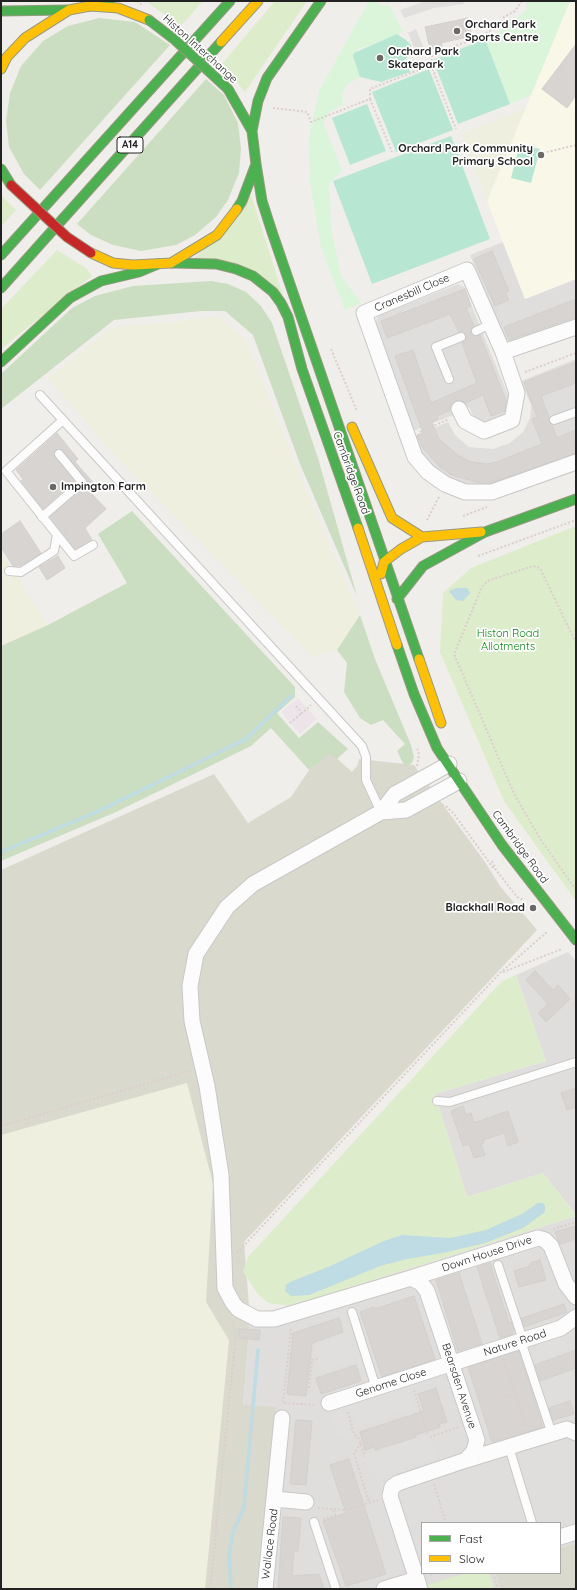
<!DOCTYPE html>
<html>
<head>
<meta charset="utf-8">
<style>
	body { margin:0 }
	#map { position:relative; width:577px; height:1590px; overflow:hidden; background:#f0eeeb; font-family:Quicksand,sans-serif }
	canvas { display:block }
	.frame { position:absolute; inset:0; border:2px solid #222; pointer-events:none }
	.legend { position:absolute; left:421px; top:1522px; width:140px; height:52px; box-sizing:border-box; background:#fff; border:1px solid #a7a7a7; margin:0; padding:5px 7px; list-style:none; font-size:12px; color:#222 }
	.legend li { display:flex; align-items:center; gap:8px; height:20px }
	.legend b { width:20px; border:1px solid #a7a7a7 }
</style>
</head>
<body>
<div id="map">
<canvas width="577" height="1590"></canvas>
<div class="frame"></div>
<ul class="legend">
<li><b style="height:5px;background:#4caf50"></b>Fast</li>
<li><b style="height:5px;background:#ffc107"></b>Slow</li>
</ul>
</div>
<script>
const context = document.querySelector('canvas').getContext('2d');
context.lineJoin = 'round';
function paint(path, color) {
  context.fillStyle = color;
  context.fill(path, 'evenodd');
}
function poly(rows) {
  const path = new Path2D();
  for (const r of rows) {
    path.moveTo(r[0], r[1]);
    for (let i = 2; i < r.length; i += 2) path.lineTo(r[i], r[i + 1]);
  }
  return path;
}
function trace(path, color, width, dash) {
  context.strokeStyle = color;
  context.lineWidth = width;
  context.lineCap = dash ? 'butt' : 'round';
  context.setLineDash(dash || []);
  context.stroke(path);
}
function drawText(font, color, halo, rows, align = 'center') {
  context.font = font + ' Quicksand,sans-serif';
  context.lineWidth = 3.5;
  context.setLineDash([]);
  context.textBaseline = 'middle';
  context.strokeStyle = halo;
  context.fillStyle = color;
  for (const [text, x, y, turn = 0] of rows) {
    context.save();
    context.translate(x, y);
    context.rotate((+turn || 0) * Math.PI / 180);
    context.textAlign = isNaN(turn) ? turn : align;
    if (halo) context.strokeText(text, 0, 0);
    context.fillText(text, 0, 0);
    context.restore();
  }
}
const residential = poly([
	[503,242,525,299,576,279,576,319,513,343,504,339,470,255],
	[458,284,464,287,512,405,503,421,477,423,469,407,455,412,456,414,413,431,375,324,378,316],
	[576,359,576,452,492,486,454,482,426,462,411,438,448,422,455,435,469,447,493,449,510,443,523,432,530,418,531,405,521,381],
	[568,952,576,961,576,1215,543,1173,467,1197,435,1094,546,1061,516,975],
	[576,1216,576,1544,560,1548,560,1523,422,1523,422,1573,495,1573,500,1589,259,1589,243,1406,250,1319]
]);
const industrial = poly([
	[298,698,317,719,300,734,281,712]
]);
const education = poly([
	[570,1,576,3,576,279,525,299,487,201]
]);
const construction = poly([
	[330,752,352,772,357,766,359,759,414,765,485,862,500,886,537,930,244,1242,250,1319,243,1405,276,1407,259,1589,136,1589,1,1251,1,870,214,774,248,823,291,797,309,770],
	[576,1544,576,1589,500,1589,495,1573,560,1573,560,1548]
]);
const farmland = poly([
	[525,109,487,201,461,134],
	[218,317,246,340,304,485,360,615,337,650,314,657,279,623,106,446,48,378,111,328],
	[1,551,48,625,1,646],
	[187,1083,213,1184,206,1302,229,1340,205,1589,1,1589,1,1135]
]);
const grass = poly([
	[145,1,203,1,181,26],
	[275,1,307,1,245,92,222,64],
	[1,195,16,210,1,227],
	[251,195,283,295,195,258],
	[57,250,86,268,92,276,1,349,1,309],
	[576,526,576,901,504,801,440,652,443,593,471,568],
	[516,975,546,1061,435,1094,467,1197,543,1173,576,1216,291,1306,268,1303,257,1293,243,1272,248,1257,502,981],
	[466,1573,489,1573,494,1589,428,1589,427,1585]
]);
const forest = poly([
	[99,18,135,22,170,45,40,190,24,174,9,147,6,121,10,93,21,66,43,41,68,26],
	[206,79,224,95,238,123,241,149,239,173,228,200,216,217,195,235,176,245,141,251,113,245,91,235,77,224],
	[211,281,228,284,246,292,261,306,272,323,318,458,357,596,300,464,253,335,225,311,201,311,114,320,1,409,1,374,72,308,95,296,133,286],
	[132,511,295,687,295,697,277,713,299,738,318,722,348,749,337,759,330,753,309,770,271,728,251,746,116,812,1,861,1,646,48,625,127,583,98,534],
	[360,615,375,659,411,745,414,757,412,763,405,767,397,751,405,744,383,720,371,725,360,718,344,692,347,663,337,650]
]);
const park = poly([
	[369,1,375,1,381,5,390,6,403,32,357,50,353,57,360,77,347,85,342,93,343,105,330,111,323,123,342,170,329,184,331,226,341,276,361,303,345,310,321,248,310,182,309,138,319,91],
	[526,1,570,1,531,95,510,104,485,39,497,34,507,20,515,20,527,8]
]);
const pitch = poly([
	[397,34,406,40,411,45,411,51,405,60,410,72,381,82,360,77,353,56,354,53],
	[485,39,510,104,458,124,433,60],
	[429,69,453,130,396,152,372,92],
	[367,104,386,151,350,165,332,118],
	[451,136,490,239,372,284,333,181],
	[520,144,540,149,531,183,511,178]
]);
const parking = poly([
	[426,1,463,1,464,4,434,8,404,18,400,10],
	[416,29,425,51,417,54,408,33],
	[529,1246,533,1257,511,1264,507,1253],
	[506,1263,527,1326,524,1327,503,1264],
	[358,1311,360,1318,350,1322,368,1376,362,1378,357,1361,321,1372,313,1345,346,1334,341,1317],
	[561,1334,566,1347,540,1356,536,1343],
	[533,1356,556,1423,552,1424,530,1357],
	[408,1385,415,1408,356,1427,349,1404],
	[343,1406,352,1436,339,1439,330,1409],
	[429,1435,437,1457,383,1476,366,1466,363,1457]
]);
const water = poly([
	[456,588,467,588,470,593,463,601,456,600,449,591],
	[538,1203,543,1203,545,1206,545,1212,523,1228,485,1243,443,1253,407,1259,380,1266,309,1295,291,1296,285,1291,286,1285,290,1282,328,1267,384,1241,402,1235,450,1238,486,1230,522,1214]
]);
const stream = poly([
	[1,852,101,810,246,739,291,696],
	[231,1589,229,1554,233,1532,244,1507,258,1350]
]);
const building = poly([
	[468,18,472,36,441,43,442,47,430,49,425,27,468,18],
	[576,44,576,95,567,108,542,89,576,44],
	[492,251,509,291,505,293,509,300,495,306,474,259,492,251],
	[465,289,471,306,466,308,474,326,471,333,475,336,480,335,506,401,505,411,491,416,483,395,466,403,460,400,455,401,451,404,450,410,437,416,438,419,432,422,439,439,458,455,471,462,487,464,497,462,542,444,532,419,537,417,524,382,576,362,576,383,541,396,549,417,549,422,552,425,557,438,576,430,576,453,490,483,480,483,452,475,440,467,422,447,417,435,423,433,395,356,413,350,431,403,477,383,462,343,466,340,466,335,464,332,459,332,450,314,387,338,381,321,465,289],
	[576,299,576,317,509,340,504,327,576,299],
	[57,433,78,459,75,462,98,488,92,494,106,509,85,528,92,540,75,549,50,517,86,486,87,483,86,479,63,451,56,450,54,452,55,457,74,481,43,509,21,481,23,479,16,470,57,433],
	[20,521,41,553,20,566,13,566,1,547,1,534,20,521],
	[58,556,65,568,47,580,39,567,58,556],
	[535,971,553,990,558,985,570,999,546,1022,538,1013,548,1004,526,980,535,971],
	[576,1088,576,1107,567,1110,561,1093,576,1088],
	[463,1106,466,1115,471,1113,474,1123,508,1111,518,1142,508,1146,504,1133,483,1140,484,1143,481,1144,485,1155,474,1158,469,1144,463,1146,451,1111,463,1106],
	[576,1226,576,1239,560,1244,555,1232,576,1226],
	[540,1260,546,1280,519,1287,514,1271,530,1266,530,1263,540,1260],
	[490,1263,509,1323,511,1322,514,1331,512,1332,513,1334,500,1338,477,1267,490,1263],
	[459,1273,482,1344,458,1351,436,1280,459,1273],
	[414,1296,435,1359,382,1377,360,1312,374,1307,375,1309,414,1296],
	[564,1304,567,1312,524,1327,522,1318,564,1304],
	[339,1318,343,1332,312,1343,306,1396,287,1394,293,1333,339,1318],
	[239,1329,260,1330,259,1340,239,1338,239,1329],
	[576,1350,576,1368,540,1381,535,1365,576,1350],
	[519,1351,543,1427,492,1442,468,1367,519,1351],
	[356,1365,361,1381,321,1394,316,1378,356,1365],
	[436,1388,447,1422,439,1424,440,1427,415,1435,416,1437,375,1450,374,1447,365,1450,360,1432,424,1411,418,1394,436,1388],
	[570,1401,574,1414,553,1420,549,1408,570,1401],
	[296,1420,312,1421,306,1485,290,1484,296,1420],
	[349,1459,386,1574,346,1586,323,1521,346,1513,330,1465,349,1459],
	[283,1517,301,1518,298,1551,294,1551,292,1576,319,1574,324,1589,278,1589,283,1517]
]);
const path = poly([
	[431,65,456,129],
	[370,99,392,152],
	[273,108,307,112,311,122,370,99,370,89,431,65,432,55,481,36,500,25,504,17,515,11,522,1],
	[539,154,576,145],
	[331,349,357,411],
	[525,372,576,353],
	[420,432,449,419],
	[463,516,487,507],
	[427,520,440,495],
	[478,556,576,520],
	[576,643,540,568,533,566,487,581,481,589,454,654,515,796,541,840,576,890],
	[296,706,302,713,311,705],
	[290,723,302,713],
	[417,766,419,755,417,747],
	[442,805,447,807,454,814,494,869],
	[492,861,496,870,517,897,524,900],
	[503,972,562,949],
	[1,1126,190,1071],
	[553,1229,576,1222],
	[237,1253,500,973,547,932],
	[291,1329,283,1403,316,1405],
	[503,1359,526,1427],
	[309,1388,312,1360,319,1358],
	[414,1390,428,1435],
	[501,1398,515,1394],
	[348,1412,354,1434,359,1439,365,1457],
	[430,1437,459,1427],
	[361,1443,354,1454,369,1502],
	[434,1484,446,1523],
	[318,1508,345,1510,378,1500],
	[323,1519,335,1515,333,1509],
	[493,1573,498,1589],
	[430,1575,436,1573],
	[210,1589,236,1333,232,1322]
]);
const lane = poly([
	[476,331,491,324],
	[449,379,436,347,461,337],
	[40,395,362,746,366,757,366,780,381,812],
	[63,420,6,471,74,556,93,545],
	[554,420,576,412],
	[42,517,82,482,59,454],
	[9,571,21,572,54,551,57,535],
	[437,1101,450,1102,576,1062],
	[498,1265,523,1340],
	[352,1312,376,1388],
	[521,1341,552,1434],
	[509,1447,532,1523],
	[314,1522,336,1589]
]);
const street = poly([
	[576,327,503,352,467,270,364,313,415,457,428,472,445,484,465,492,492,492,576,462],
	[459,409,465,421,484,431,512,420,517,393,503,352],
	[449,764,395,794,381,812,253,884,227,907,196,954,190,986,192,1021,207,1086,221,1175,225,1288,233,1303,238,1309,257,1319,274,1319,411,1278,421,1283,427,1291,477,1440,474,1451,466,1460],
	[381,812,406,810,459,781],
	[411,1278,538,1238,545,1240,551,1246,566,1284,576,1297],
	[329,1403,561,1328,576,1317],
	[275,1499,306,1502],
	[560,1537,576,1532],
	[265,1589,282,1418],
	[384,1589,417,1579],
	[420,1589,390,1496,392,1487,398,1483,466,1460,567,1429,576,1433]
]);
const fast = poly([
	[90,6,110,1],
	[1,11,67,10],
	[228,89,252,131,256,164,242,201,237,209],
	[252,131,258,101,267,78,321,1],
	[256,164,262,201,272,232,419,659],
	[1,169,11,185],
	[1,255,230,1],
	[171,263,216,264,236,269,253,276,273,292,281,303,288,317,302,369,358,528],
	[1,288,221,42],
	[1,362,70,298,101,281,139,272,158,264],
	[397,599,423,566,485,532,576,499],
	[397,645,414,694,437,748,502,845,576,940]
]);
const slow = poly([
	[221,42,258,1],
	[1,69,7,57,25,38,69,10,90,6,118,8,149,20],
	[91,253,113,263,133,265,171,263,217,235,237,209],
	[352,427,392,518,422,537],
	[358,528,397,645],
	[381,574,384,562,401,549,422,537,481,532],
	[419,659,441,723]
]);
const pathBridge = poly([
	[137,1,142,5]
]);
const fastBridge = poly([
	[149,20,175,40,228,89]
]);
const jamBridge = poly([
	[11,185,67,237,91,253]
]);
const markers = [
	[457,31,4,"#6a6968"],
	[380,58,4,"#6a6968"],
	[541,155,4,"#6a6968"],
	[53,487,4,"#6a6968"],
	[533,908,4,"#6a6968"]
];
const shields = [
	[130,145,26]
];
const shieldNames = [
	["A14",130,145]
];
const poiNames = [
	["Orchard Park",465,25],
	["Sports Centre",465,38],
	["Orchard Park",388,52],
	["Skatepark",388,65],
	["Orchard Park Community",533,149,"right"],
	["Primary School",533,162,"right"],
	["Impington Farm",61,487],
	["Blackhall Road",525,908,"right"]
];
const streetNames = [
	["Histon Interchange",200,49,42],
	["Cranesbill Close",412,293,-23],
	["Cambridge Road",351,473,70],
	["Cambridge Road",520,847,54],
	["Down House Drive",487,1254,-18],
	["Nature Road",515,1343,-18],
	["Genome Close",391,1383,-18],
	["Bearsden Avenue",459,1386,72],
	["Wallace Road",270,1544,-83]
];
const parkNames = [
	["Histon Road",508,634],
	["Allotments",508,647]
];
paint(residential, '#dfdedc');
paint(industrial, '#ede4e9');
paint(education, '#f8f7e8');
paint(construction, '#d9d9cd');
paint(farmland, '#efefdf');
paint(grass, '#ddeccb');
paint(forest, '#cbdec1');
paint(park, '#daf5da');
paint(pitch, '#b7e6d2');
paint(parking, '#e0dfde');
paint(water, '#bfdbe3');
trace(stream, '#bfdbe3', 3.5);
paint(building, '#d7d4d2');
trace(building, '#d3d0cc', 1);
trace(lane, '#c9c8c7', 10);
trace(street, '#c9c8c7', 17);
trace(fast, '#999a82', 11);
trace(slow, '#999a82', 11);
trace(path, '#dccecd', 2, [2, 2]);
trace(lane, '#fdfcfc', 8);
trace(street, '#fdfcfc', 15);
trace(fast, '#4caf50', 9);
trace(slow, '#ffc107', 9);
trace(fastBridge, '#999a82', 11, []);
trace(jamBridge, '#999a82', 11, []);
trace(pathBridge, '#dccecd', 2, [2, 2]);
trace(fastBridge, '#4caf50', 9);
trace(jamBridge, '#c62828', 9);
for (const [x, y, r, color] of markers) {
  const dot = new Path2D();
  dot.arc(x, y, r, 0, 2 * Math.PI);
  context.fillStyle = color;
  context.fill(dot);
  trace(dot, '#fff', 1.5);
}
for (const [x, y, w] of shields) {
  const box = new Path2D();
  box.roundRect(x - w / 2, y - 8, w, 16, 3);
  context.fillStyle = '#fff';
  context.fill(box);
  trace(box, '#222', 1);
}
drawText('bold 10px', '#222', null, shieldNames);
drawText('bold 11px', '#222', '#fff', poiNames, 'left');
drawText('11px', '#222', '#fff', streetNames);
drawText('11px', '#0c8416', '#fff', parkNames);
</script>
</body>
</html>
